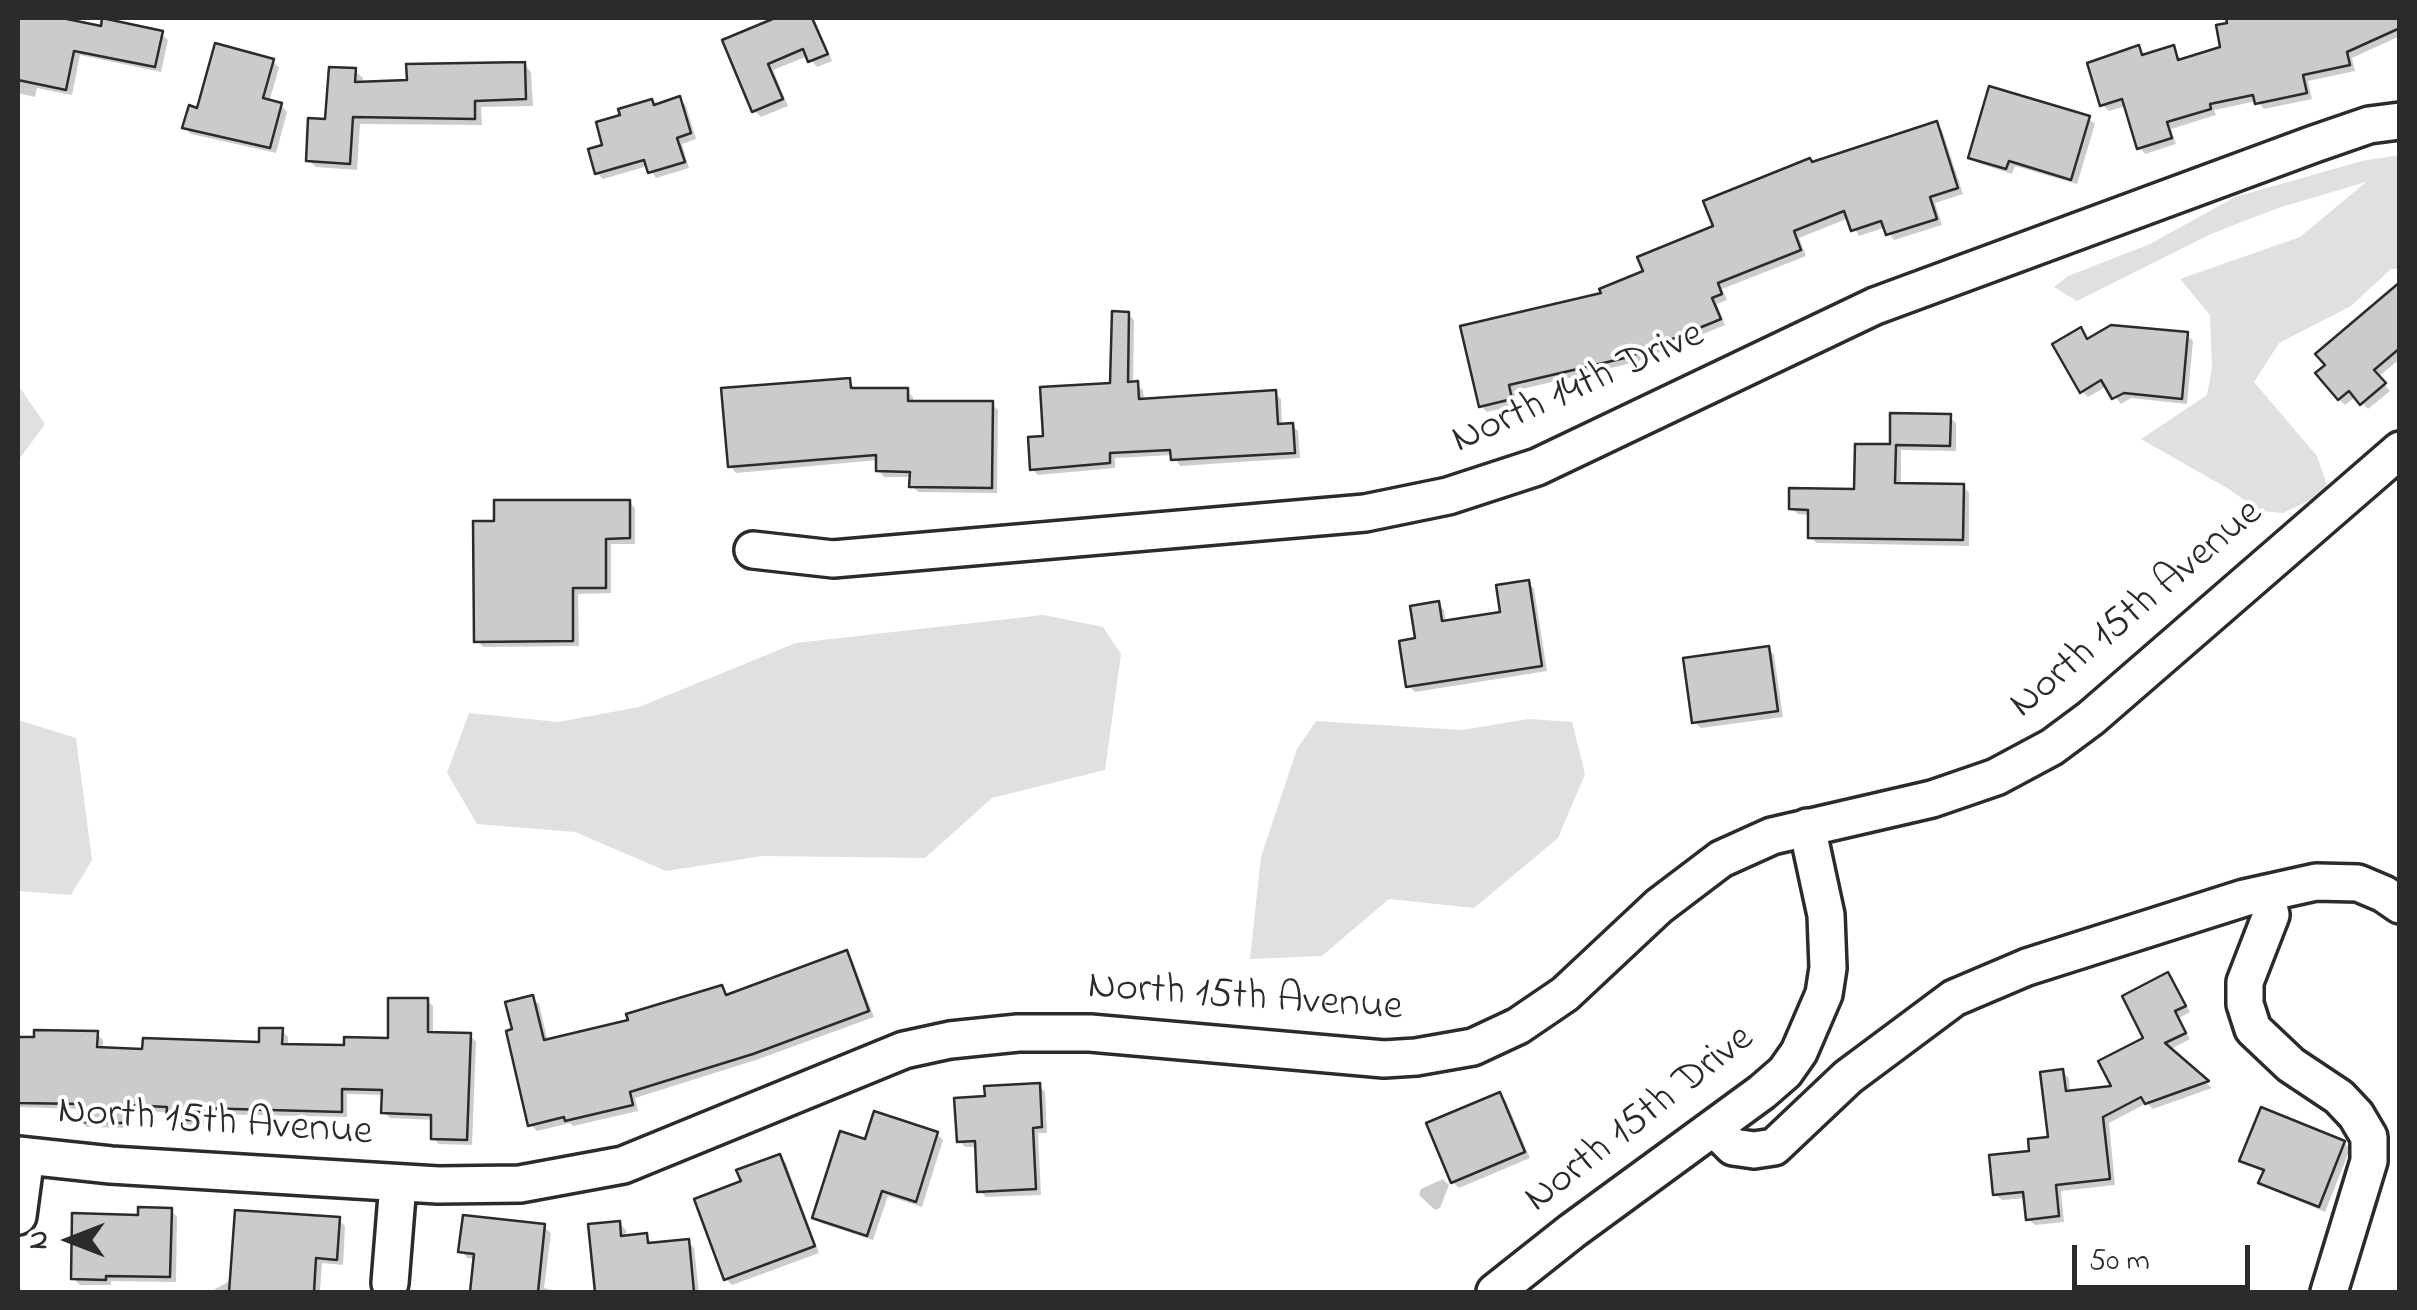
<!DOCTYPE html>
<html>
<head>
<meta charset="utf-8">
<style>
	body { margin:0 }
	#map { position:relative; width:2417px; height:1310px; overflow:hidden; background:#fff; font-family:"Indie Flower",sans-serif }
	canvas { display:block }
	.frame { position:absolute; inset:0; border:20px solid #2b2b2b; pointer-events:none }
	.north { position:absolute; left:20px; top:1190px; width:100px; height:100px; -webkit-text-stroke:8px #fff; paint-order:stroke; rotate:270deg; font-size:28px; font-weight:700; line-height:40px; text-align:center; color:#2b2b2b }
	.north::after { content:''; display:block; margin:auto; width:35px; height:45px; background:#2b2b2b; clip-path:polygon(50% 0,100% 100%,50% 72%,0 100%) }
	.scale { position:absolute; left:2072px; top:1245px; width:178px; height:45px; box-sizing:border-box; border:5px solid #2b2b2b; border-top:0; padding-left:12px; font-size:30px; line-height:35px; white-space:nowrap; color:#2b2b2b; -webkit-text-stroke:8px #fff; paint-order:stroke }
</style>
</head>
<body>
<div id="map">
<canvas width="2417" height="1310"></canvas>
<div class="frame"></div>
<div class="north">N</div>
<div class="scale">50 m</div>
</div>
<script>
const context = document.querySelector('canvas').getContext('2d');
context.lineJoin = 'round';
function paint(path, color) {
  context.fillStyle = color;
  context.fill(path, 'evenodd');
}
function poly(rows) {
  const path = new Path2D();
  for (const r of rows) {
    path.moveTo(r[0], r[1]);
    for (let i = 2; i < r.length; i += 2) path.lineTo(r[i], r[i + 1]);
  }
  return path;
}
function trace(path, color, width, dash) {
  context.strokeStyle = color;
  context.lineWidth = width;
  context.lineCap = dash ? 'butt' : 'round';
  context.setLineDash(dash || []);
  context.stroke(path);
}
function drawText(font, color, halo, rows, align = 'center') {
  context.font = font + ' "Indie Flower",sans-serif';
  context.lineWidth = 8;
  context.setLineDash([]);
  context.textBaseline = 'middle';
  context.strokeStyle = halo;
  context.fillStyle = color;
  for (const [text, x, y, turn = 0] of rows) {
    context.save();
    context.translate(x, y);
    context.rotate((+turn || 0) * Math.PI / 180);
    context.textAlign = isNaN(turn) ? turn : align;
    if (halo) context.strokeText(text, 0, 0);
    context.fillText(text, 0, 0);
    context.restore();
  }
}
const green = poly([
	[2399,155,2399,269,2391,269,2351,306,2279,343,2254,382,2317,456,2329,491,2283,513,2260,511,2227,488,2141,439,2207,395,2212,367,2210,315,2180,279,2300,237,2366,182,2278,208,2211,234,2077,301,2054,287,2068,276,2150,244,2235,197,2362,161],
	[18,385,45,424,18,461,18,384],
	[1043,615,1103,627,1121,654,1105,770,992,798,925,858,763,856,666,871,575,832,477,824,447,773,469,713,558,722,639,707,796,643],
	[1529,719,1572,722,1585,774,1558,838,1474,908,1389,899,1322,956,1250,959,1261,857,1297,749,1316,721,1462,730],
	[18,720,76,738,92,860,71,895,18,891]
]);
const shadow = poly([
	[18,18,49,18,103,29,161,34,168,40,161,72,80,55,72,95,37,88,35,97,18,93],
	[782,18,814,18,832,61,817,67,808,56,773,70,788,106,761,117,754,110,726,41],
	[2229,18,2400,18,2400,36,2352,58,2355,71,2308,81,2312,99,2264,109,2257,101,2214,110,2216,115,2171,129,2176,144,2145,154,2139,147,2126,106,2109,111,2103,105,2139,48,2146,56,2173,48,2182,61,2223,48,2230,25],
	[273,61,279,68,269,102,281,105,287,112,276,153,191,134,185,128,199,111],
	[524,64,531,72,533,106,481,107,482,125,360,124,357,170,316,167,308,160,355,71,363,78,362,84,409,83],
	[680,99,686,106,696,139,682,144,689,168,656,178,648,166,603,179,597,173,606,147,623,117,651,102,656,106],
	[2088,118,2095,124,2077,184,2015,166,2012,174,1978,163,1971,157],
	[1936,124,1942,130,1963,194,1935,203,1942,225,1894,240,1886,227,1859,236,1849,218,1799,238,1806,256,1722,289,1727,300,1717,304,1725,325,1636,362,1514,391,1517,405,1487,412,1481,406,1604,295,1646,273,1813,164],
	[2400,286,2400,359,2378,377,2390,391,2368,409,2356,396,2345,405,2339,399,2328,365],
	[1128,314,1134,320,1133,384,1143,390,1144,401,1275,393,1281,399,1282,426,1292,425,1298,431,1300,458,1180,466,1173,455,1115,458,1115,468,1038,475,1032,469,1045,439,1112,385],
	[2080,330,2089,341,2187,335,2193,341,2187,404,2131,398,2121,404,2107,386,2088,397,2082,391],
	[849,380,856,391,907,391,913,397,913,403,992,404,998,410,997,493,918,492,912,486,912,477,884,477,878,470,878,460,736,473,730,466],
	[1950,417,1956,423,1956,451,1901,450,1901,485,1963,486,1969,493,1969,546,1817,543,1810,537,1810,515,1798,514,1791,508,1857,491,1892,447],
	[629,502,635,508,635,544,611,544,611,593,578,594,579,646,483,647,477,640],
	[1528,582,1534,589,1547,671,1415,692,1409,686,1418,640,1438,604,1444,610,1446,623,1502,614],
	[1768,648,1774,655,1783,717,1701,728,1695,722],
	[846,953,852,959,874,1017,756,1060,635,1098,638,1111,573,1126,570,1123,537,1131,530,1124,515,1031,532,998,539,1004,548,1042,631,1022,722,987,729,997],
	[2168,975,2190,1012,2179,1018,2190,1039,2169,1050,2212,1088,2153,1109,2147,1103,2109,1123,2115,1185,2061,1191,2064,1222,2035,1225,2028,1219,2026,1198,2002,1200,1995,1194,2031,1153,2050,1140,2062,1072,2069,1078,2070,1093,2115,1088,2147,1039],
	[427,1000,433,1006,433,1034,470,1035,476,1042,472,1145,439,1144,433,1138,434,1120,390,1118,384,1112,384,1095,347,1094,347,1117,204,1114,204,1126,175,1125,168,1119,169,1112,130,1111,130,1128,87,1127,81,1121,81,1109,18,1107,18,1036,36,1040,97,1034,103,1040,103,1050,145,1052,262,1044,282,1031,288,1037,288,1046,346,1048,391,1041],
	[1039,1086,1045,1092,1047,1133,1038,1133,1041,1195,986,1197,980,1191,977,1147,965,1147,959,1141,988,1099],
	[1500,1095,1506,1101,1530,1158,1459,1188,1453,1182],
	[937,1134,943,1140,922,1207,888,1196,873,1240,821,1223,815,1217,867,1142],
	[2344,1143,2350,1149,2325,1212,2268,1188,2261,1182,2265,1173,2242,1160],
	[780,1157,786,1163,819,1253,732,1285,726,1279,744,1183],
	[1443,1179,1449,1185,1440,1208,1435,1210,1419,1195,1421,1189],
	[171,1210,177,1217,176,1282,111,1281,111,1285,80,1285,73,1278,141,1217],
	[339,1220,345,1226,343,1265,322,1263,320,1292,210,1292],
	[619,1223,626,1230,626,1238,646,1236,653,1245,688,1241,694,1248,699,1292,597,1292,591,1226],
	[544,1227,551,1233,544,1288,558,1292,472,1292,476,1259,467,1258,461,1251]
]);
const building = poly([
	[18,18,62,18,101,26,102,18,163,31,155,67,74,51,66,90,18,80,18,18],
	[775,18,812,18,828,54,808,62,803,49,768,64,783,99,752,112,722,40,775,18],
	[2226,18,2400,18,2400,28,2347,52,2350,65,2303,75,2307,93,2255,104,2253,95,2210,104,2211,109,2167,122,2172,138,2137,149,2122,99,2100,106,2087,63,2139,45,2142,55,2174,45,2178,60,2220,47,2216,25,2227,23,2226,18],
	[215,43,274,59,263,98,282,103,270,148,182,128,189,105,197,108,215,43],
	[525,62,526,99,475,101,475,119,353,117,350,164,306,161,308,118,325,119,329,67,356,68,355,82,407,80,406,64,525,62],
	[1989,86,2090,116,2071,180,2009,161,2006,169,1968,158,1989,86],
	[680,96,691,133,677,138,685,162,648,173,644,160,595,174,588,149,602,145,596,122,620,115,618,109,652,99,654,105,680,96],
	[1937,121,1958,188,1930,197,1937,219,1886,235,1881,221,1851,231,1844,211,1794,231,1801,250,1718,283,1722,294,1712,298,1721,319,1629,357,1509,385,1512,399,1479,407,1460,326,1601,293,1599,289,1643,271,1637,257,1713,226,1703,201,1810,158,1812,162,1937,121],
	[2400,282,2400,348,2374,370,2386,383,2360,405,2349,391,2338,400,2315,373,2325,365,2315,354,2400,282],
	[1112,311,1129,312,1128,382,1138,381,1139,399,1276,390,1278,424,1293,423,1295,453,1171,460,1170,450,1110,453,1110,463,1030,470,1028,437,1043,436,1040,387,1110,383,1112,311],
	[2111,325,2188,332,2182,399,2124,393,2112,399,2101,380,2080,393,2052,344,2081,327,2087,339,2111,325],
	[850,378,851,388,908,388,908,401,993,401,992,488,909,487,910,472,876,471,876,455,728,467,721,388,850,378],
	[1890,413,1951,414,1950,446,1896,445,1895,483,1964,484,1963,540,1808,538,1808,510,1789,509,1789,488,1854,489,1855,444,1890,444,1890,413],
	[494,500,630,500,630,538,606,539,606,588,573,588,573,641,474,642,473,521,494,521,494,500],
	[1529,580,1542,666,1406,687,1399,641,1415,638,1410,606,1439,601,1442,621,1500,612,1496,585,1529,580],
	[1769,646,1778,711,1692,723,1683,658,1769,646],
	[847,950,869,1011,753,1054,630,1092,633,1105,565,1121,564,1117,528,1126,506,1031,512,1029,505,1002,533,995,544,1040,628,1020,626,1014,722,985,726,995,847,950],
	[2168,972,2186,1006,2175,1011,2186,1033,2165,1043,2209,1081,2145,1104,2141,1097,2103,1117,2110,1179,2056,1185,2059,1216,2026,1220,2023,1192,1993,1195,1989,1155,2029,1151,2028,1139,2048,1137,2040,1072,2063,1069,2066,1091,2111,1086,2098,1061,2143,1038,2122,996,2168,972],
	[388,998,428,998,428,1032,471,1033,467,1140,431,1139,431,1115,381,1113,382,1090,342,1089,342,1112,199,1108,198,1120,166,1120,167,1107,125,1105,124,1123,78,1122,79,1104,18,1103,18,1037,34,1037,34,1030,98,1031,97,1047,142,1049,143,1038,259,1042,259,1028,283,1028,282,1044,344,1045,344,1037,388,1038,388,998],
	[1040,1083,1042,1127,1033,1128,1036,1189,977,1192,975,1141,957,1142,954,1098,985,1096,984,1086,1040,1083],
	[1500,1092,1525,1152,1451,1183,1426,1123,1500,1092],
	[2261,1107,2345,1141,2319,1207,2258,1183,2264,1170,2239,1161,2261,1107],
	[874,1111,938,1132,916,1202,882,1191,867,1236,812,1218,840,1131,865,1139,874,1111],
	[780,1154,815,1246,724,1280,694,1199,741,1181,736,1170,780,1154],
	[138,1207,172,1208,170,1277,106,1276,106,1280,71,1279,72,1213,138,1215,138,1207],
	[235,1210,340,1217,337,1260,316,1258,314,1292,229,1292,235,1210],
	[463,1215,545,1224,538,1292,470,1292,474,1254,458,1252,463,1215],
	[620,1221,621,1236,647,1233,648,1243,689,1239,694,1292,595,1292,588,1224,620,1221]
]);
const minor = poly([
	[753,550,833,559,1365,513,1448,496,1537,467,1875,306,2314,144,2369,125,2400,121],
	[2266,893,2271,915,2245,982,2245,1004,2253,1029,2291,1065,2339,1097,2356,1115,2369,1137,2369,1161,2329,1292],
	[1714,1128,1733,1147,1754,1150,1774,1147,1848,1077,1954,998,2027,967,2244,898,2316,882,2358,883,2384,894,2400,905],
	[18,1155,111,1165,438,1185,520,1184,623,1165,904,1050,950,1040,1018,1033,1090,1033,1384,1059,1416,1057,1473,1047,1518,1026,1565,994,1659,906,1721,859,1772,836,1932,799,1996,777,2052,747,2091,718,2400,450],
	[18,1216,26,1156],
	[390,1283,398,1183],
	[1495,1292,1572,1231,1762,1092,1785,1072,1799,1052,1824,994,1828,968,1826,915,1807,827]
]);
const streetNames = [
	["North 14th Drive",1579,390,-24],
	["North 15th Avenue",2138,611,-40],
	["North 15th Avenue",1245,1000,4],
	["North 15th Drive",1641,1121,-38],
	["North 15th Avenue",215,1125,4]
];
paint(green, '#e0e0e0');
paint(shadow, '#0003');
paint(building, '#cbcbcb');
trace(building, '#2b2b2b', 2.5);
trace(minor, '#2b2b2b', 42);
trace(minor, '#fff', 35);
drawText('42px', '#2b2b2b', '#fff', streetNames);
</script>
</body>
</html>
